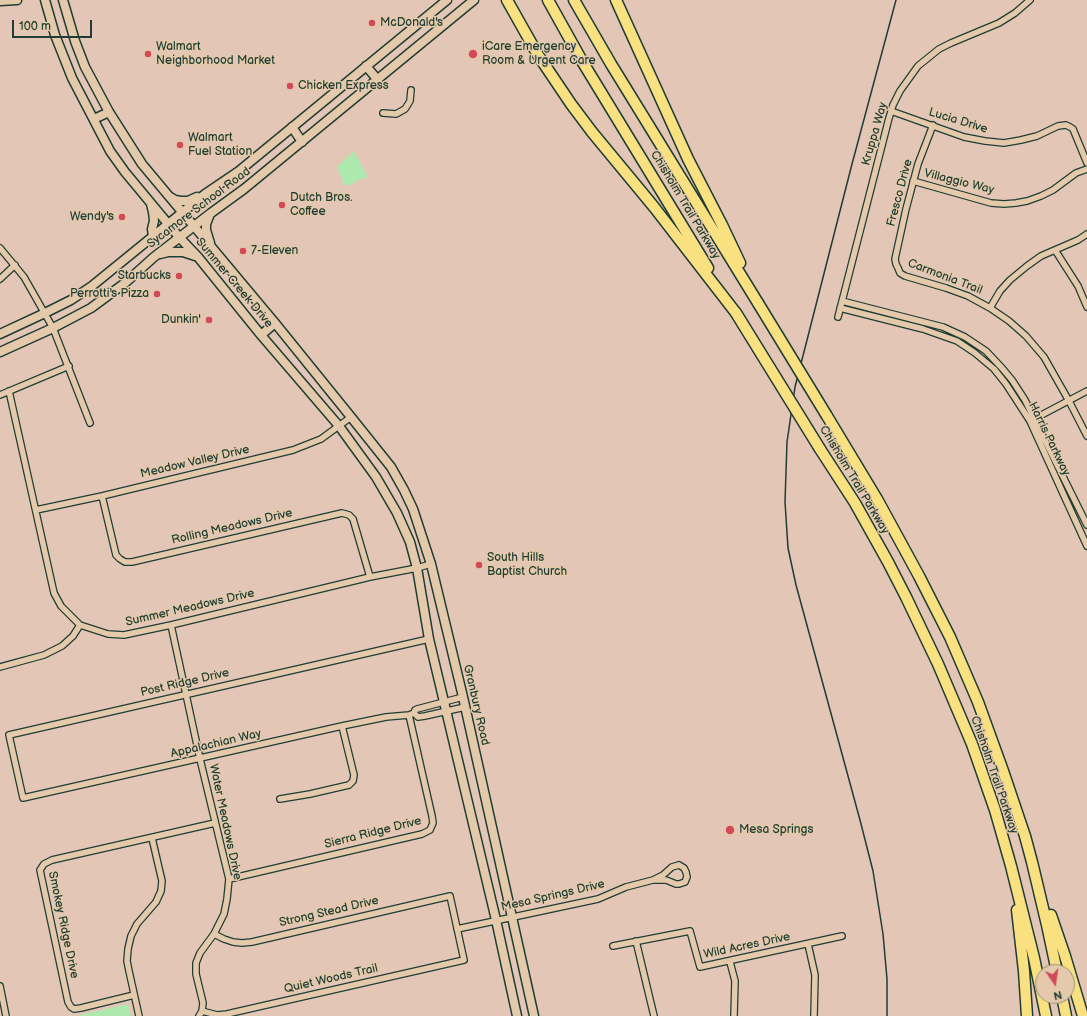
<!DOCTYPE html>
<html>
<head>
<meta charset="utf-8">
<style>
	body { margin:0 }
	#map { position:relative; width:1087px; height:1016px; overflow:hidden; background:#e4c6b6; font-family:"Balsamiq Sans",sans-serif }
	canvas { display:block }
	.north { position:absolute; left:1035px; top:964px; width:40px; height:40px; box-sizing:border-box; background:#e4c9ab; border:1px solid #95917b; border-radius:50%; rotate:167deg; font-size:11px; font-weight:700; line-height:16px; text-align:center; color:#1f3d34 }
	.north::after { content:''; display:block; margin:auto; width:14px; height:18px; background:#d1495b; clip-path:polygon(50% 0,100% 100%,50% 72%,0 100%) }
	.scale { position:absolute; left:12px; top:20px; width:80px; height:18px; box-sizing:border-box; border:2px solid #1f3d34; border-top:0; padding-left:5px; font-size:12px; line-height:14px; white-space:nowrap; color:#1f3d34; -webkit-text-stroke:3px #e4c9ab; paint-order:stroke }
</style>
</head>
<body>
<div id="map">
<canvas width="1087" height="1016"></canvas>
<div class="north">N</div>
<div class="scale">100 m</div>
</div>
<script>
const context = document.querySelector('canvas').getContext('2d');
context.lineJoin = 'round';
function paint(path, color) {
  context.fillStyle = color;
  context.fill(path, 'evenodd');
}
function poly(rows) {
  const path = new Path2D();
  for (const r of rows) {
    path.moveTo(r[0], r[1]);
    for (let i = 2; i < r.length; i += 2) path.lineTo(r[i], r[i + 1]);
  }
  return path;
}
function trace(path, color, width, dash) {
  context.strokeStyle = color;
  context.lineWidth = width;
  context.lineCap = dash ? 'butt' : 'round';
  context.setLineDash(dash || []);
  context.stroke(path);
}
function drawText(font, color, halo, rows, align = 'center') {
  context.font = font + ' "Balsamiq Sans",sans-serif';
  context.lineWidth = 3;
  context.setLineDash([]);
  context.textBaseline = 'middle';
  context.strokeStyle = halo;
  context.fillStyle = color;
  for (const [text, x, y, turn = 0] of rows) {
    context.save();
    context.translate(x, y);
    context.rotate((+turn || 0) * Math.PI / 180);
    context.textAlign = isNaN(turn) ? turn : align;
    if (halo) context.strokeText(text, 0, 0);
    context.fillText(text, 0, 0);
    context.restore();
  }
}
const green = poly([
	[354,151,368,177,355,181,355,183,346,186,346,184,344,185,337,167],
	[128,1004,131,1016,79,1016,80,1015]
]);
const street = poly([
	[891,111,964,137,985,141,1004,143,1021,140,1037,136,1058,126,1066,125,1070,127,1073,129,1087,163],
	[383,113,396,114,405,109,410,101,411,90],
	[933,125,918,164,906,209,895,259,896,264,898,268,900,273,905,276,946,288,968,296,990,308,1009,321,1026,336,1044,357,1069,401,1087,436],
	[913,181,991,203,1004,204,1016,203,1027,201,1041,196,1053,190,1076,173,1087,169],
	[0,248,24,277,53,328,90,423],
	[1055,250,1078,286,1087,307],
	[0,279,15,265],
	[842,301,943,327,965,337,986,351,1002,368,1012,380,1025,400,1087,525],
	[840,308,923,329,957,341,975,353,994,369,1006,384,1030,421,1087,546],
	[990,308,1000,291,1010,280,1027,266,1041,256,1078,240,1087,234],
	[838,317,889,118,893,105,900,91,918,66,939,49,951,43,999,23,1015,13,1030,0],
	[9,391,54,593,61,606,80,625,108,634,124,635,171,625,370,577,417,568,431,564],
	[0,395,69,366],
	[1032,420,1087,391],
	[102,496,116,555,120,559,125,562,132,562,342,513,349,515,353,519,370,577],
	[36,510,102,496,293,450,321,439,351,417],
	[171,625,200,759,229,879,227,899,224,914,214,934,200,953,196,963,196,974,203,1003,202,1011,199,1016],
	[429,639,9,735,23,798,342,726,386,717,409,715,414,713,415,710,417,709,463,697],
	[0,667,44,655,62,646,73,636,80,625],
	[414,713,418,717,425,716,465,707],
	[280,799,310,794,349,785,353,781,354,775,342,726],
	[679,865,684,868,686,872,687,877,685,882,679,884,676,884,666,880,653,880,663,875,672,867,679,865],
	[229,879,422,834,430,830,433,823,432,816,409,715],
	[457,929,598,899,626,887,653,880],
	[636,941,654,1016],
	[808,944,815,975,814,1016],
	[613,946,690,931,700,967,842,936],
	[730,962,735,981,734,1016],
	[0,986,6,1016],
	[134,995,81,1008,74,1009,71,1007,68,1002,40,870,44,864,52,860,215,823],
	[202,1011,217,1015,227,1014,464,960,450,896,252,942,242,943,233,942,224,939,214,934],
	[139,1016,129,971,127,961,128,949,131,936,137,924,156,902,161,891,162,881,152,838]
]);
const secondary = poly([
	[45,0,55,35,72,78,110,151,125,172,179,237,198,257,261,335,339,426,376,477,397,513,410,542,417,568,429,639,496,920,517,1016],
	[63,0,75,41,85,67,109,112,142,164,275,323,351,417,391,467,404,490,413,509,431,564,463,697,534,1016],
	[0,1,17,0],
	[366,66,377,79],
	[94,119,109,112],
	[292,127,302,142],
	[170,197,175,200,181,201,188,201,197,197],
	[151,204,153,212,154,221,152,229,153,237],
	[210,243,206,230,206,224,210,214],
	[160,254,168,252,183,252,195,256],
	[0,334,45,313,71,300,92,286,205,194,239,171,447,0],
	[261,335,275,323],
	[0,352,53,328,91,308,125,283,154,257,211,213,244,189,474,0]
]);
const highway = poly([
	[507,0,538,55,571,104,592,132,654,207,736,313],
	[548,0,582,61,708,268],
	[574,0,611,64,758,303],
	[616,0,688,159,722,225,740,263],
	[827,416,877,499,919,576,950,637,978,702,1003,771,1025,836,1032,862,1047,925,1057,972],
	[820,449,855,503,888,562,906,597,938,664,972,744,995,810,1011,866,1034,958,1046,1016],
	[1017,910,1024,971,1027,1016],
	[1051,915,1065,956,1083,1016],
	[1062,996,1066,1016]
]);
const rail = poly([
	[887,1016,887,979,883,934,873,871,860,820,796,585,788,548,785,502,787,442,795,387,852,164,896,0]
]);
const highwayBridge = poly([
	[758,303,827,416],
	[736,313,820,449]
]);
const markers = [
	[372,23,4,"#d1495b"],
	[148,54,4,"#d1495b"],
	[473,54,5,"#d1495b"],
	[290,86,4,"#d1495b"],
	[180,145,4,"#d1495b"],
	[282,205,4,"#d1495b"],
	[122,217,4,"#d1495b"],
	[243,251,4,"#d1495b"],
	[179,276,4,"#d1495b"],
	[157,294,4,"#d1495b"],
	[209,320,4,"#d1495b"],
	[479,565,4,"#d1495b"],
	[730,830,5,"#d1495b"]
];
const poiNames = [
	["McDonald's",380,23],
	["Walmart",156,47],
	["Neighborhood Market",156,61],
	["iCare Emergency",482,47],
	["Room & Urgent Care",482,61],
	["Chicken Express",298,86],
	["Walmart",188,138],
	["Fuel Station",188,152],
	["Dutch Bros.",290,198],
	["Coffee",290,212],
	["Wendy's",114,217,"right"],
	["7-Eleven",251,251],
	["Starbucks",171,276,"right"],
	["Perrotti's Pizza",149,294,"right"],
	["Dunkin'",201,320,"right"],
	["South Hills",487,558],
	["Baptist Church",487,572],
	["Mesa Springs",739,830]
];
const streetNames = [
	["Lucia Drive",958,121,17],
	["Kruppa Way",875,134,-74],
	["Villaggio Way",959,182,14],
	["Fresco Drive",900,193,-75],
	["Chisholm Trail Parkway",685,205,59],
	["Sycamore School Road",199,208,-37],
	["Carmonia Trail",945,277,21],
	["Summer Creek Drive",234,283,50],
	["Harris Parkway",1049,439,64],
	["Meadow Valley Drive",195,462,-13],
	["Chisholm Trail Parkway",854,480,59],
	["Rolling Meadows Drive",232,527,-13],
	["Summer Meadows Drive",190,608,-13],
	["Post Ridge Drive",185,683,-13],
	["Granbury Road",476,705,77],
	["Appalachian Way",216,744,-13],
	["Chisholm Trail Parkway",994,775,71],
	["Water Meadows Drive",225,822,78],
	["Sierra Ridge Drive",373,833,-14],
	["Mesa Springs Drive",553,896,-13],
	["Strong Stead Drive",329,912,-13],
	["Smokey Ridge Drive",63,925,78],
	["Wild Acres Drive",747,946,-12],
	["Quiet Woods Trail",331,979,-13]
];
paint(green, '#ade9af');
trace(street, '#1f3d34', 8);
trace(secondary, '#1f3d34', 11);
trace(highway, '#1f3d34', 13);
trace(street, '#e4c9ab', 5.5);
trace(secondary, '#e4c9ab', 8);
trace(highway, '#f9e181', 10);
trace(rail, '#1f3d34', 1.5);
trace(highwayBridge, '#1f3d34', 13, []);
trace(highwayBridge, '#f9e181', 10);
for (const [x, y, r, color] of markers) {
  const dot = new Path2D();
  dot.arc(x, y, r, 0, 2 * Math.PI);
  context.fillStyle = color;
  context.fill(dot);
  trace(dot, '#e4c9ab', 1.5);
}
drawText('12px', '#1f3d34', '#e4c9ab', poiNames, 'left');
drawText('12px', '#1f3d34', '#e4c9ab', streetNames);
</script>
</body>
</html>
